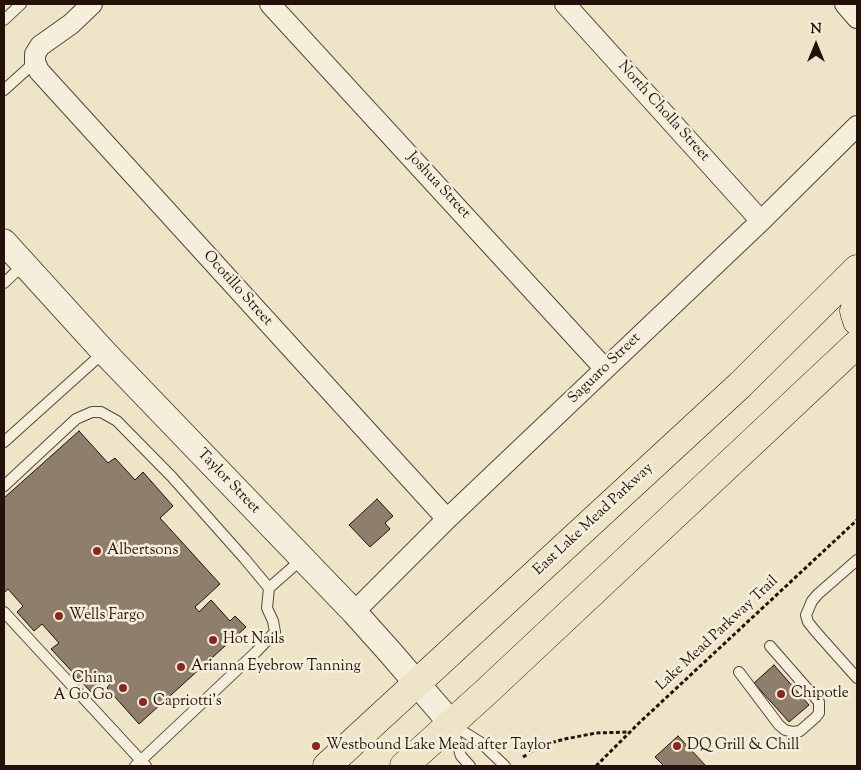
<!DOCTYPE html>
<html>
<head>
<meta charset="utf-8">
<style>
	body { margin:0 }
	#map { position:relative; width:861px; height:770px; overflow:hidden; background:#eee5c8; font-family:"Sorts Mill Goudy",serif }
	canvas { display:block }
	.frame { position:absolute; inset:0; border:5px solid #241109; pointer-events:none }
	.north { position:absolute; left:791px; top:20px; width:50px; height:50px; -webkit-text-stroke:4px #f4eedb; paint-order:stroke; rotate:0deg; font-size:14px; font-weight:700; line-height:20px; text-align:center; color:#241109 }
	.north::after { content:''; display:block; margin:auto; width:18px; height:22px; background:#241109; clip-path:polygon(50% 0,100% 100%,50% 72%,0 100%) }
</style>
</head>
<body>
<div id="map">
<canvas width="861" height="770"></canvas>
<div class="frame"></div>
<div class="north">N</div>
</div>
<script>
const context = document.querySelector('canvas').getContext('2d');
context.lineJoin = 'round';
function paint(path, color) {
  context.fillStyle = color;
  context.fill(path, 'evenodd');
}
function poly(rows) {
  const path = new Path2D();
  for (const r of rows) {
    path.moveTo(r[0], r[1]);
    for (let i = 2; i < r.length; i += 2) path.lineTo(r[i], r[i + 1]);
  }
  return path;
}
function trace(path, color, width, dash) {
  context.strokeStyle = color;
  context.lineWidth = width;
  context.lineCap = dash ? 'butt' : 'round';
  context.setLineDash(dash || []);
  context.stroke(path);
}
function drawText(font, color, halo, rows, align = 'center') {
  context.font = font + ' "Sorts Mill Goudy",serif';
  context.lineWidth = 5;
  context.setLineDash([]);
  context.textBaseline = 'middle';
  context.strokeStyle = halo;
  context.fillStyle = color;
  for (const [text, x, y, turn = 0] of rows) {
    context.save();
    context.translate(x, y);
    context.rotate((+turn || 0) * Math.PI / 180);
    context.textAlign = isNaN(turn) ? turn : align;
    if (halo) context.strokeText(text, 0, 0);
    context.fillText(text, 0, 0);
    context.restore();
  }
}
const building = poly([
	[79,431,108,463,115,458,135,480,143,472,173,506,160,518,220,584,195,607,199,612,211,600,230,621,235,616,246,627,139,724,107,688,110,684,106,679,91,692,51,649,59,643,42,624,34,631,17,612,23,606,8,589,4,593,4,498,79,431],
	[377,499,393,516,385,523,390,529,370,547,349,525,377,499],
	[774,665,809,705,789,722,754,683,774,665],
	[678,736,706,766,664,766,655,757,678,736]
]);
const path = poly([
	[523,757,536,749,550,743,565,739,596,733,629,732],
	[596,766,639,723,857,520]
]);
const service = poly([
	[4,20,21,4],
	[4,90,35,62],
	[4,283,24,264],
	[4,442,104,352],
	[4,486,76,419,92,412,101,412,117,421,172,477,244,558,269,588],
	[857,560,818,594,812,601,806,615,808,622,816,632,857,678],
	[4,612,146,766],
	[739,672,779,725,785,730,793,732,800,731,816,717,819,713,819,702,770,646],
	[451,724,480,742,505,766],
	[452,727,461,756,470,766],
	[135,766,256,652,275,632,273,621,267,608,269,588,302,559]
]);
const minor = poly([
	[92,4,71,24,40,46,35,54,35,62,39,71,447,519],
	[270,4,605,369],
	[565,4,761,221],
	[845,4,857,18],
	[354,612,447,519,761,221,857,126]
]);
const tertiary = poly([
	[4,242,104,352,354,612,389,651,451,723]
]);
const primary = poly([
	[857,302,854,311,857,321],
	[327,766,740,385,857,269],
	[404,766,486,692,857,344]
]);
const markers = [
	[97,551,5,"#8f2418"],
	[59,616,5,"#8f2418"],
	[213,640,5,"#8f2418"],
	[181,667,5,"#8f2418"],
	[123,688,5,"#8f2418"],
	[781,694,5,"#8f2418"],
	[143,702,5,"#8f2418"],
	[316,746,5,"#8f2418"],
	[677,746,5,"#8f2418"]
];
const streetNames = [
	["North Cholla Street",663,112,48],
	["Joshua Street",438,186,47],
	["Ocotillo Street",237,289,48],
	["Saguaro Street",605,369,-44],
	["Taylor Street",228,482,46],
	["East Lake Mead Parkway",594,520,-43],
	["Lake Mead Parkway Trail",718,634,-43]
];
const poiNames = [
	["Albertsons",107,551],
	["Wells Fargo",69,616],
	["Hot Nails",223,640],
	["Arianna Eyebrow Tanning",191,667],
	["China",113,679,"right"],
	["A Go Go",113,696,"right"],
	["Chipotle",791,694],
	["Capriotti's",153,702],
	["Westbound Lake Mead after Taylor",326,746],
	["DQ Grill & Chill",687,746]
];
paint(building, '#8d7f6c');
trace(building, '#241109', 1);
trace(service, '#564639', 12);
trace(minor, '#564639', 22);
trace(tertiary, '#564639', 27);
trace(primary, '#241109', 29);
trace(path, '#241109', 3, [4, 2.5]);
trace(service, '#f4eedb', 10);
trace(minor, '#f4eedb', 20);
trace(tertiary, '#f4eedb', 25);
trace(primary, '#eee5c8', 28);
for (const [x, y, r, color] of markers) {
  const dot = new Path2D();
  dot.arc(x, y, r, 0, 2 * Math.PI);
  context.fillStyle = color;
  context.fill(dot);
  trace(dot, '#f4eedb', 2);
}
drawText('15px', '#241109', '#f4eedb', streetNames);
drawText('15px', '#241109', '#f4eedb', poiNames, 'left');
</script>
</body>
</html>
